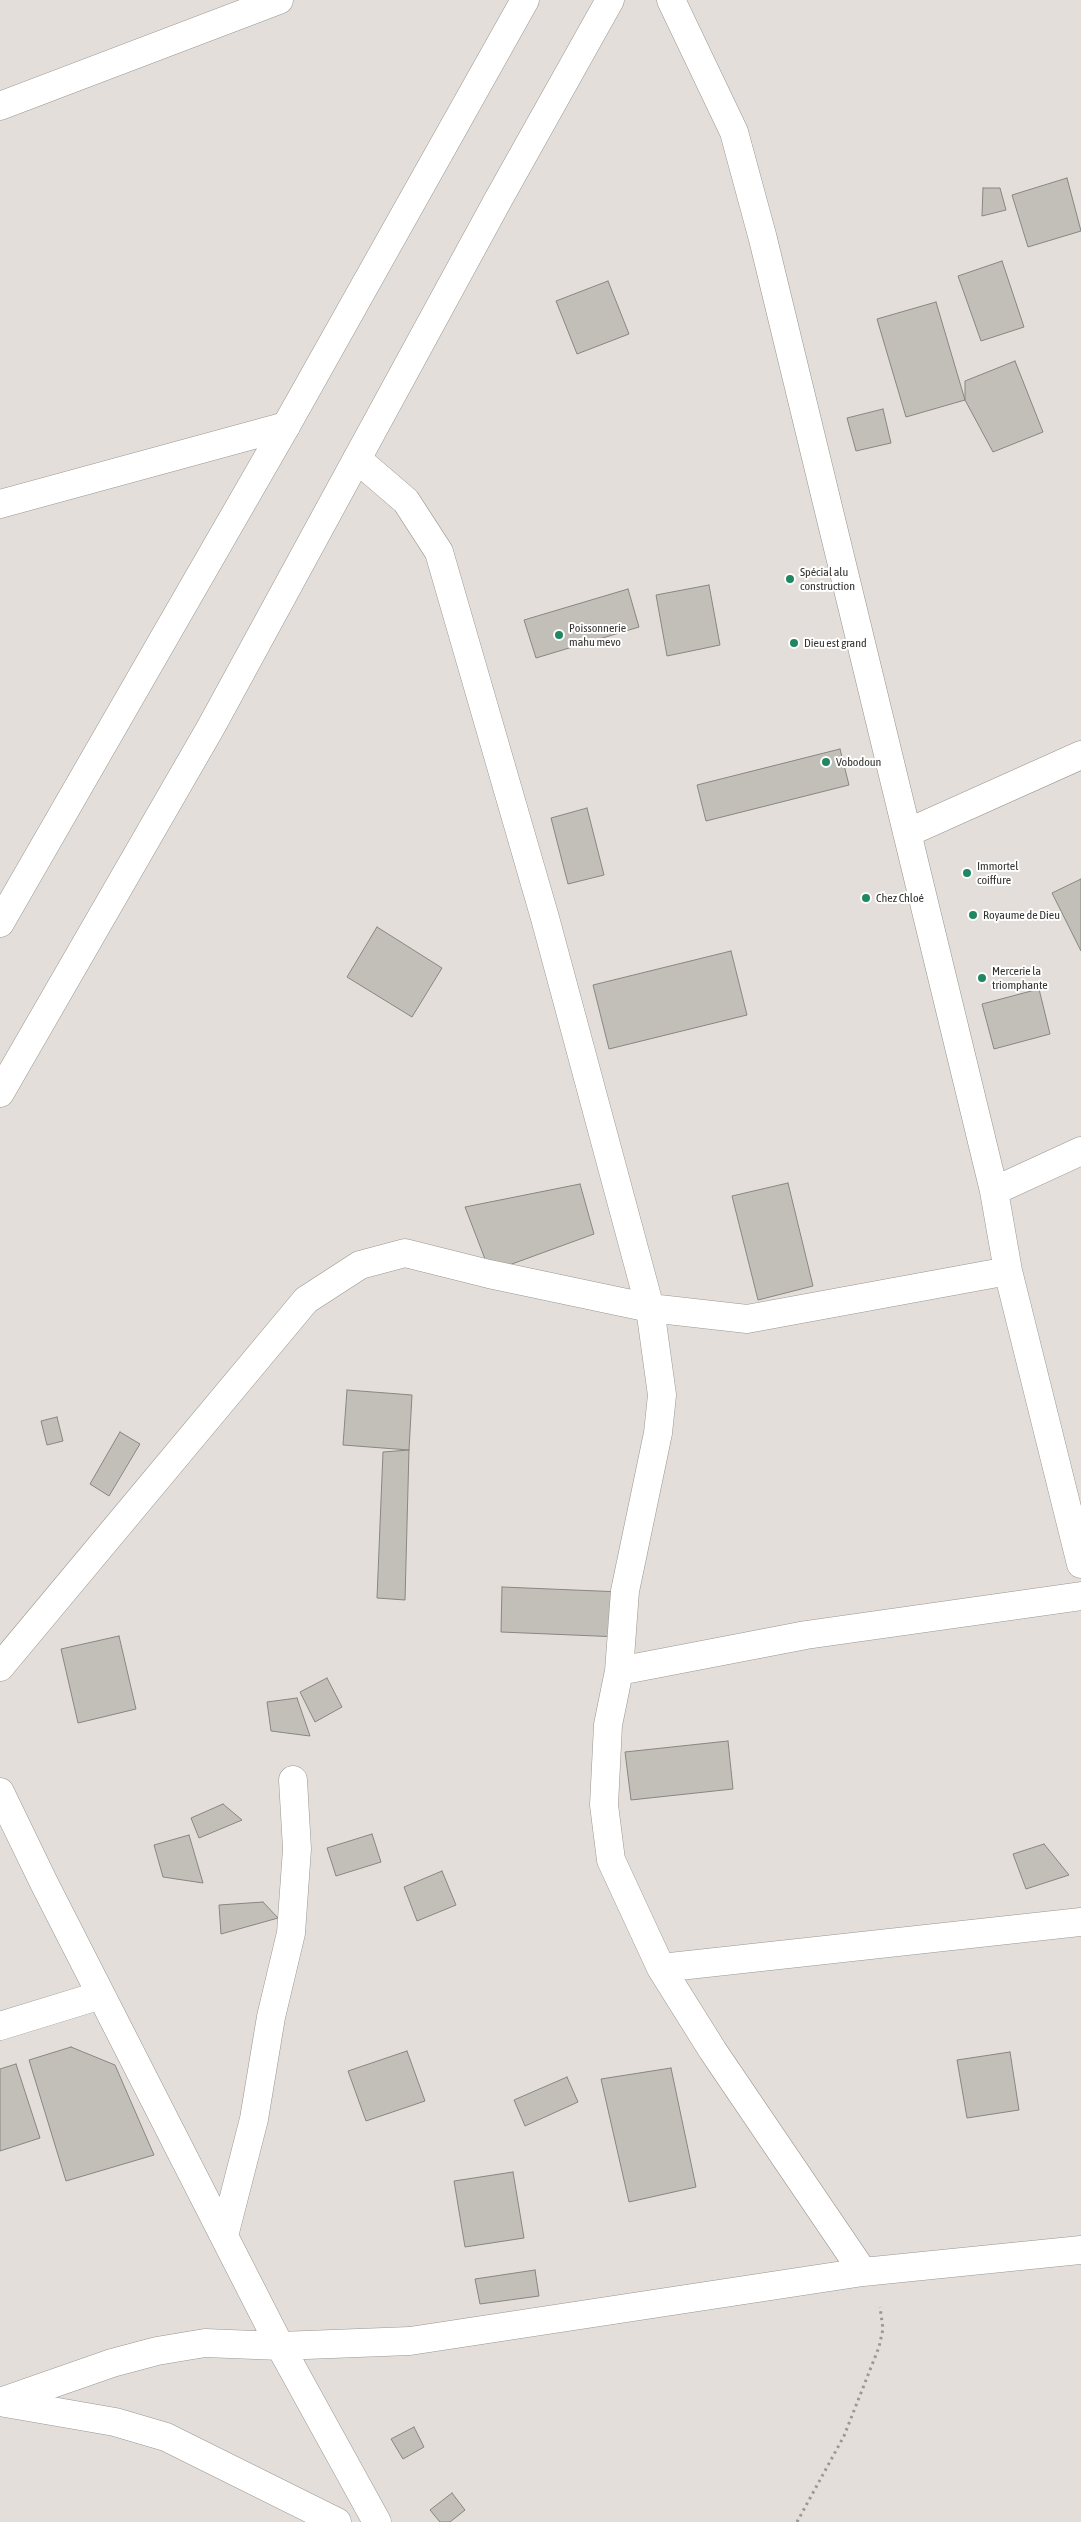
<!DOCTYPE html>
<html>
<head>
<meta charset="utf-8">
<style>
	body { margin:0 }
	canvas { display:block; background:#e3ded9 }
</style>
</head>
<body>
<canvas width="1081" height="2522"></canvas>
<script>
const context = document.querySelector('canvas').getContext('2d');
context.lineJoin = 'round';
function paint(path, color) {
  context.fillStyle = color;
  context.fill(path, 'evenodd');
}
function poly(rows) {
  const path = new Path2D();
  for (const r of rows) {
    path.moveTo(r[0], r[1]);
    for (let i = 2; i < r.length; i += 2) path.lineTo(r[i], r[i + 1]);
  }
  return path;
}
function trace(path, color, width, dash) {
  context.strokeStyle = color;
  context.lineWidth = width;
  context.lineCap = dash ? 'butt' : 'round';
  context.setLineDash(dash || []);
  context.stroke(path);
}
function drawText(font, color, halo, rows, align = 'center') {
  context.font = font + ' "Asap Condensed",sans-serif';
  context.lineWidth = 4;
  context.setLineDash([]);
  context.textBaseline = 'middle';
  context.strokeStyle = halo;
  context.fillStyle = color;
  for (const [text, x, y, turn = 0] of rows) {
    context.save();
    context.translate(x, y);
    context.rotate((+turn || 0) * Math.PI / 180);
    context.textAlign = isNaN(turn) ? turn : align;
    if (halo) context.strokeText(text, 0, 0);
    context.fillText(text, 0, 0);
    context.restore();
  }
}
const building = poly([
	[1067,178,1081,231,1028,247,1012,195,1067,178],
	[983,188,1000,188,1006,210,982,216,983,188],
	[1002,261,1024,327,981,341,958,276,1002,261],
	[608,281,629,334,577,354,556,301,608,281],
	[936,302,965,400,906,417,877,319,936,302],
	[1015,361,1043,432,993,452,965,400,965,381,1015,361],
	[883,409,891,443,856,451,847,418,883,409],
	[709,585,720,645,667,656,656,595,709,585],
	[628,589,639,627,536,658,524,620,628,589],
	[840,749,849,785,706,821,697,785,840,749],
	[587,808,604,875,568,884,551,818,587,808],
	[1081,879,1081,951,1052,893,1081,879],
	[377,927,442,968,412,1017,347,977,377,927],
	[731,951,747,1015,609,1049,593,985,731,951],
	[1039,989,1050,1034,994,1049,982,1004,1039,989],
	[788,1183,813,1286,758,1300,732,1196,788,1183],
	[580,1184,594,1234,490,1272,465,1207,580,1184],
	[347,1390,412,1395,409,1450,343,1445,347,1390],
	[57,1417,63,1441,47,1445,41,1421,57,1417],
	[120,1432,140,1444,109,1496,90,1484,120,1432],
	[409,1450,405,1600,377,1598,383,1452,409,1450],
	[502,1587,622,1592,620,1637,501,1632,502,1587],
	[119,1636,136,1709,78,1723,61,1649,119,1636],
	[327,1678,342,1707,315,1722,300,1692,327,1678],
	[297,1698,310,1736,271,1731,267,1702,297,1698],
	[728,1741,733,1789,631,1800,625,1752,728,1741],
	[223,1804,242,1820,199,1838,191,1818,223,1804],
	[372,1834,381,1862,336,1876,327,1848,372,1834],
	[189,1835,203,1883,163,1877,154,1845,189,1835],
	[1044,1844,1069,1875,1026,1889,1013,1854,1044,1844],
	[442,1871,456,1905,417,1921,404,1887,442,1871],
	[263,1902,278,1918,221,1934,219,1905,263,1902],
	[71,2047,115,2065,154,2155,66,2181,29,2060,71,2047],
	[407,2051,425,2101,366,2121,348,2071,407,2051],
	[1010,2052,1019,2110,967,2118,957,2060,1010,2052],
	[16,2064,40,2138,0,2151,0,2069,16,2064],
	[671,2068,696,2187,629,2202,601,2079,671,2068],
	[567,2077,578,2102,525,2126,514,2100,567,2077],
	[513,2172,524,2238,465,2247,454,2181,513,2172],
	[535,2270,539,2296,480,2304,475,2279,535,2270],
	[414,2427,424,2447,403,2459,391,2439,414,2427],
	[452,2493,465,2510,450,2522,440,2522,430,2510,452,2493]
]);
const path = poly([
	[797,2522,844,2436,879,2347,883,2329,880,2307]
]);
const street = poly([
	[671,0,734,132,763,239,994,1191,1008,1271,1081,1564],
	[0,106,279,0],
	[357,459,406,501,439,552,545,918,650,1308,662,1395,658,1433,625,1591,619,1671,608,1725,604,1805,611,1860,661,1968,713,2051,863,2272],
	[0,504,286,426],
	[907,833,1081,755],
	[994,1191,1081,1151],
	[0,1667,306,1300,360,1265,405,1253,489,1274,650,1308,747,1319,1008,1271],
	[619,1671,806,1635,1081,1596],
	[0,1792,44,1883,280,2346,377,2522],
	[661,1968,1081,1922],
	[0,2026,101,1995],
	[224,2236,254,2119,271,2017,291,1933,297,1849,293,1780],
	[0,2402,112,2363,157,2351,205,2343,280,2346,410,2341,863,2272,1081,2250]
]);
const secondary = poly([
	[0,923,286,426,525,0],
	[0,1093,211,727,498,200,610,0],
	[0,2402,115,2422,166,2437,337,2522]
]);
const markers = [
	[790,579,5,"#1f8762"],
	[559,635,5,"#1f8762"],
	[794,643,5,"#1f8762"],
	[826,762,5,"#1f8762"],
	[967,873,5,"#1f8762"],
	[866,898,5,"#1f8762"],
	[973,915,5,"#1f8762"],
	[982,978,5,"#1f8762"]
];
const poiNames = [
	["Spécial alu",800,572],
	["construction",800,586],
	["Poissonnerie",569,628],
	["mahu mevo",569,642],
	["Dieu est grand",804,643],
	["Vobodoun",836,762],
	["Immortel",977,866],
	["coiffure",977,880],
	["Chez Chloé",876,898],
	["Royaume de Dieu",983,915],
	["Mercerie la",992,971],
	["triomphante",992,985]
];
paint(building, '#c2bfb9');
trace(building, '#898681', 1);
trace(street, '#9a9691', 29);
trace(secondary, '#9a9691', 29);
trace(path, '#9b9894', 3, [2.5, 4]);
trace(street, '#fff', 28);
trace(secondary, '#fff', 28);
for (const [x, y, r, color] of markers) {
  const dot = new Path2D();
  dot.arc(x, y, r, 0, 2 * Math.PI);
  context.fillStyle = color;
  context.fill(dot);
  trace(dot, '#fff', 2);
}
drawText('12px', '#333230', '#fff', poiNames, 'left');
</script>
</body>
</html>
